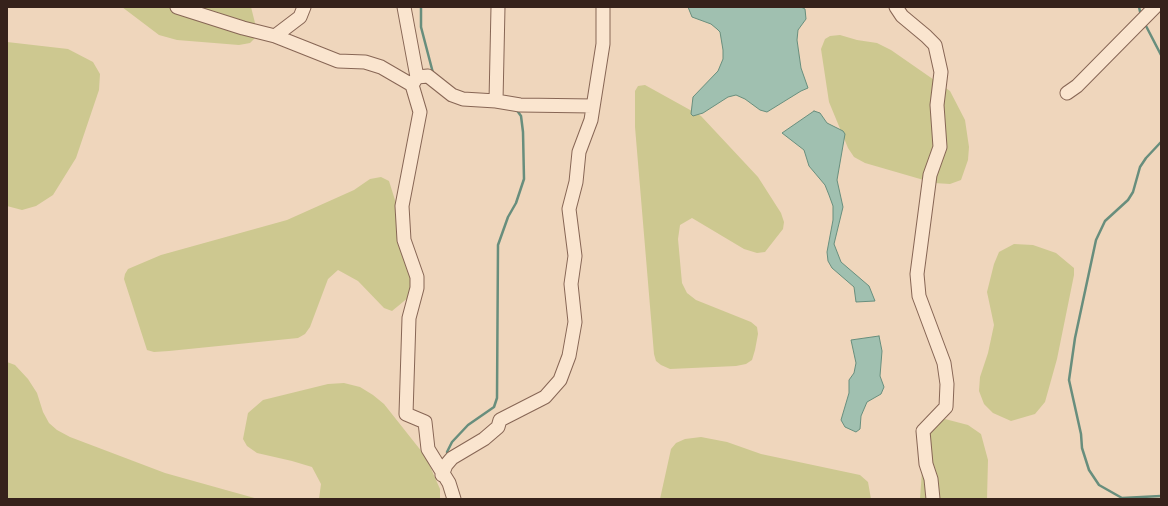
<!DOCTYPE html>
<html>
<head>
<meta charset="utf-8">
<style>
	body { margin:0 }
	#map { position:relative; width:1168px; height:506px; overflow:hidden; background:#efd6bc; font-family:"Times New Roman",serif }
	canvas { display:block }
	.frame { position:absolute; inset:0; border:8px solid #36221b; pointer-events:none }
</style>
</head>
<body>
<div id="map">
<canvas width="1168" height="506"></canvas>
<div class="frame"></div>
</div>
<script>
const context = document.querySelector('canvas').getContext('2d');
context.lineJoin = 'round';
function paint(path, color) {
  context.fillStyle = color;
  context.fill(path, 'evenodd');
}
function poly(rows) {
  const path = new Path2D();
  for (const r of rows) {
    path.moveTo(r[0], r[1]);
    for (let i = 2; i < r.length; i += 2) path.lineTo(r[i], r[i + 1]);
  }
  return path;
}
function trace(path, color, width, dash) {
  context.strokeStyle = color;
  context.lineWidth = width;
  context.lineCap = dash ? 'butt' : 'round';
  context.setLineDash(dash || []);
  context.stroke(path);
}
const green = poly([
	[122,7,251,7,257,31,256,37,250,43,239,45,177,40,159,35],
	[840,35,857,40,877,43,891,50,950,91,965,120,969,147,968,160,961,180,950,184,934,183,865,163,854,157,848,148,829,102,821,49,825,39,830,36],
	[7,42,68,49,93,62,100,74,99,90,76,158,53,195,36,206,22,210,7,206],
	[645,85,701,116,758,177,781,213,784,222,783,229,765,252,757,253,744,249,692,218,680,225,678,239,682,283,687,293,696,300,751,322,757,327,758,334,755,350,752,360,746,364,736,366,670,369,661,365,656,361,654,354,635,127,635,91,638,86],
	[381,177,389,181,416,267,409,297,392,311,384,308,358,281,338,270,328,279,310,327,305,334,298,338,169,351,154,352,147,350,124,279,125,274,128,269,161,255,287,220,354,190,370,179],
	[1014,244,1033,245,1056,253,1074,268,1074,275,1057,359,1045,402,1035,414,1011,421,993,413,984,404,979,391,980,377,988,353,994,325,987,292,994,264,999,252],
	[7,362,15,365,28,379,37,393,43,412,49,423,57,430,70,437,165,473,258,499,7,499],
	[344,383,360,387,373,395,384,404,426,457,440,489,440,499,319,499,321,484,312,467,292,461,257,453,247,446,243,439,248,413,263,400,328,384],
	[945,419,968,425,981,434,988,460,987,499,920,499,925,428,929,423],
	[701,437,727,442,761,454,860,475,868,482,871,499,660,499,671,449,676,443,685,439]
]);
const water = poly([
	[688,7,801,7,805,9,806,19,798,30,797,40,801,68,808,88,801,91,767,112,760,110,745,99,736,95,728,97,703,113,693,116,691,114,693,97,718,71,723,59,723,50,720,32,717,29,711,24,692,17,688,7],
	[814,111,820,113,827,123,843,131,845,134,837,180,843,207,834,244,841,262,869,286,875,301,856,302,854,287,832,268,828,261,827,252,833,220,833,206,829,195,825,185,809,166,804,150,782,133,814,111],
	[879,336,882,351,880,376,884,387,881,394,867,402,861,416,860,429,856,432,845,427,841,420,849,393,849,380,854,373,856,363,851,340,879,336]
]);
const stream = poly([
	[421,7,421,27,433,73],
	[1139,7,1141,16],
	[1145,24,1161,55],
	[1161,142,1146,158,1140,167,1133,192,1128,200,1105,221,1096,240,1075,338,1069,380,1081,434,1082,448,1089,470,1099,485,1122,498,1161,496],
	[447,452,452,442,468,425,494,407,497,398,498,245,508,217,516,203,524,179,523,132,521,116,516,109]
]);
const minor = poly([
	[177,7,243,28,275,36,338,61,365,62,381,67,412,85,420,112,402,206,404,240,417,277,417,288,409,318,406,414,425,422,428,449,449,483,454,499],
	[404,7,417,77,412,85],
	[896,7,902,16,926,36,935,45,941,72,937,105,940,147,930,175,917,274,919,296,944,363,947,384,946,407,923,431,926,464,931,479,933,499],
	[275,36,300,17,304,7],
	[417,77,428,76,452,95,463,99,496,101,520,105,593,106],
	[1067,93,1077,86,1155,7],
	[496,101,498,7],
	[442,475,446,465,452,458,484,439,498,427,500,420,545,397,560,380,569,356,575,322,571,284,575,256,569,209,576,182,579,152,591,120,603,44,603,7]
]);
paint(green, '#cdc890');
paint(water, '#a0c0b0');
trace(water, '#688e7d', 1);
trace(stream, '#688e7d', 2.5);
trace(minor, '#876655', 15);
trace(minor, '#fae5cf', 13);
</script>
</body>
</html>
